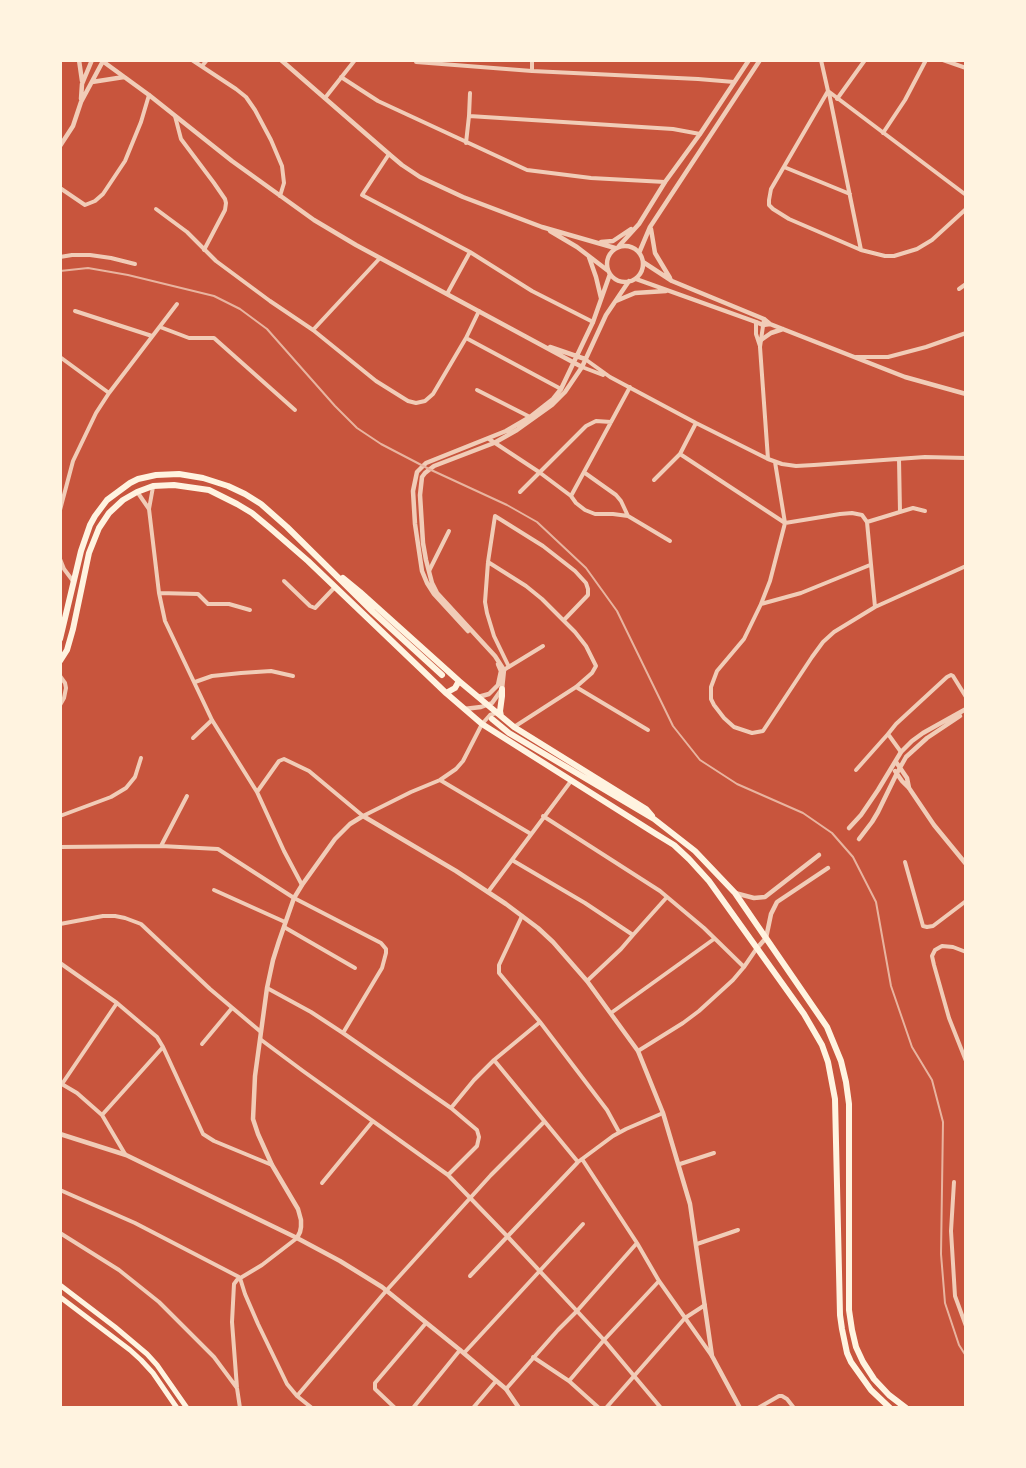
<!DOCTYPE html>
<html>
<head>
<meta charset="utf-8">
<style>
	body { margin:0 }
	#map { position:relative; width:1026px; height:1468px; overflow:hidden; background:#c8553d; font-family:Inter,sans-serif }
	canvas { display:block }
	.frame { position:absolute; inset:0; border:62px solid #fff3e0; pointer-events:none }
</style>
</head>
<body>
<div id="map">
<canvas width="1026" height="1468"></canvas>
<div class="frame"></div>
</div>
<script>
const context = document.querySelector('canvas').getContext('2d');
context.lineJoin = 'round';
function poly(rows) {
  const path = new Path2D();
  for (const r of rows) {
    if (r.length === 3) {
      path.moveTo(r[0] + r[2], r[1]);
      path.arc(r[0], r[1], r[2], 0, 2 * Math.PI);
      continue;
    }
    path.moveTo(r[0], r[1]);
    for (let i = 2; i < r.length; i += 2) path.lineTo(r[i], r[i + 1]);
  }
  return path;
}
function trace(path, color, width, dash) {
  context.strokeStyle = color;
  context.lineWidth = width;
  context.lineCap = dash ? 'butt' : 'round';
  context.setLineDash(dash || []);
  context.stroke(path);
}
const minor = poly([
	[192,60,236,89,246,97,255,110,271,140,282,166,284,183,280,196],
	[821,60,828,91,966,195],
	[943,60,966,68],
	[416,62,532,71,698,79,734,82],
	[202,66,207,60],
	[532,71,532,60],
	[341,77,378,101,527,170,591,178,665,182],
	[828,91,771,189,769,200,769,205,773,209,789,219,861,250,885,256,894,256,917,249,932,240,966,209],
	[829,93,861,250],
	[325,98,355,60],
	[837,99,865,60],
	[175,116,181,139,214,183,225,199,226,203,225,210,204,250],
	[469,116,470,93],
	[883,133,905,100,926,60],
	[466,143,469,116,673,129,700,134],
	[389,154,362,195,470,252,532,291,593,322],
	[784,167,850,194],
	[60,188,85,205,95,201,103,194,125,161,141,122,149,95],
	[156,209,187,232,216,261,270,301,313,330,376,381,408,401,416,403,425,401,433,394,466,338,479,311],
	[60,257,72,255,90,255,111,258,135,264],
	[959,289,966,284],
	[447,294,470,252],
	[75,311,152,336],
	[764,319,760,347,768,459],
	[756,322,756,334,760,346],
	[160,327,189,338,214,338,295,410],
	[313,330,380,258],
	[466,338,561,389],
	[60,357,109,393],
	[856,357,888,357,926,347,966,333],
	[585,359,610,377,696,423,768,459,782,464,796,466,814,465,925,457,966,458],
	[582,367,603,375],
	[477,390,530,417],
	[489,439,539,472,571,496,576,503,585,510,595,514,613,514,628,516,670,541],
	[680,454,785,523,840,514,852,513,862,515,867,522,875,607],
	[899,459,900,512],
	[775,462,785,523,770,581,761,604,744,639,717,671,711,687,711,699,714,705,724,718,734,727,752,733,763,731,812,657,823,642,834,632,875,607,966,566],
	[585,473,616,495,621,501,628,516],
	[654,480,680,454,696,423],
	[153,487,149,509,159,593,165,621,212,720,257,792,284,851,302,885],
	[520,492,586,426,596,421,611,422],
	[138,493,149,509],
	[571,496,630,387],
	[60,510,73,461,96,413,109,393,177,304],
	[867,522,913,508,925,511],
	[60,559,64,569,73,581],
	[488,562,526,586,542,599,575,632,586,646,596,666,592,673,576,687,514,727],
	[429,571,449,531],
	[284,581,310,606,315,608,335,587],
	[159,593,198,594,208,604,229,604,250,610],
	[761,604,801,593,870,565],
	[509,667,494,636,487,613,485,602,488,562,495,516,543,546,575,571,586,583,588,589,588,595,564,620],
	[502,671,543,646],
	[60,676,65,683,66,688,64,698,60,705],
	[195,682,212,676,241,673,271,671,293,676],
	[576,687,648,730],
	[193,738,212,720],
	[901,752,888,734,896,724,947,677,951,675,953,676,966,697],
	[856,770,888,734],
	[440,780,531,834],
	[257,792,279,761,284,759,309,771,363,816,411,792,440,780,456,769,463,761,482,724,490,715,496,713],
	[60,816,111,797,126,788,135,777,141,758],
	[543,816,660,891,704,928,744,967,757,948],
	[161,846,187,796],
	[60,847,161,846,218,849,294,898,381,943,386,949,386,953,382,968,343,1033],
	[512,860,585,903,633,935,621,949,587,981],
	[905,862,923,926,927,927,933,926,966,901],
	[214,890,285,922],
	[488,892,571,781],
	[522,916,499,965,499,973,540,1022,607,1110,619,1132],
	[60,924,103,916,115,916,125,918,141,924,210,989,261,1032],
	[284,927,355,968],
	[633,935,667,897],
	[966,952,953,947,942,946,935,950,932,956,934,965,949,1018,966,1061],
	[60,963,117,1003,157,1037,163,1047,203,1134,214,1141,272,1165],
	[267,988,311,1012,343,1033,451,1108,477,1130,479,1137,477,1146,448,1175],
	[611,1013,714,939],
	[260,1039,303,1071,448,1175,507,1236,604,1340,661,1408],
	[202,1044,232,1008],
	[638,1051,683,1023,699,1011,733,980,744,967],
	[494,1060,578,1162],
	[60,1083,77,1093,102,1115,125,1154],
	[62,1084,117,1003],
	[451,1108,474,1080,494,1060,540,1022],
	[102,1115,163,1047],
	[582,1159,637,1243,659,1281,712,1356],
	[680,1164,714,1153],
	[954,1182,951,1231,955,1296,966,1326],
	[322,1183,373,1121],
	[60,1190,135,1223,239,1277],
	[60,1233,119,1270,159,1302,214,1357,237,1388],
	[697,1244,738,1230],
	[470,1276,578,1162,613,1136,626,1129,663,1113],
	[240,1278,245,1294,258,1324,287,1384,297,1396,312,1408],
	[464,1353,583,1224],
	[533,1357,569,1381,599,1408],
	[569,1381,604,1340,659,1281],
	[506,1389,558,1330,577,1311,637,1243],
	[297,1396,386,1291,491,1175,544,1122],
	[240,1408,237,1388,232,1322,234,1284,237,1280,262,1265,297,1238],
	[395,1408,375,1389,375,1383,426,1323],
	[413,1408,460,1350],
	[473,1408,496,1381],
	[606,1408,685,1318,705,1305],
	[758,1408,779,1396,782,1396,787,1399,794,1408]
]);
const tertiary = poly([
	[79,60,82,81],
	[101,60,149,95,232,161,314,220,356,245,582,367],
	[281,60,389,154,402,165,420,177,463,197,542,227,615,248],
	[92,82,124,77],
	[81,99,82,84,92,60],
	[60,146,73,126,81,102,103,61],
	[651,229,655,253,670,278],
	[550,231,577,247,607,270],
	[601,242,613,241,631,229],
	[625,264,18],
	[619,246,639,224,665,182,700,134,749,60],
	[639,253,650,227,760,60],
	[589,257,596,277,601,298],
	[643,262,672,281,764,319,770,324,905,377,966,394],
	[636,279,756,322,763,325,770,324],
	[616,301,635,293,666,291],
	[761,340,771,333,783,329],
	[550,347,585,359],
	[468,631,434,594,427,583,422,571,415,524,413,491,417,472,426,463,506,431,530,417,553,399,561,389,593,322,610,274],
	[478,697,489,694,498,685,501,671,498,664],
	[464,709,481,707,492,703,502,689,504,670,495,656,437,593,432,583,426,560,423,543,420,495,422,477,425,473,434,466,494,443,517,430,552,405,565,392,582,367,606,315,629,281],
	[896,762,907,778,909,788],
	[895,771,902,781,909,788,934,825,966,864],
	[849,828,861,815,878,790,901,752,912,741,923,733,966,709],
	[859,839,872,822,878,812,897,773,906,757,927,738,960,716],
	[735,893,754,898,765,897,819,855],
	[758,947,766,938,771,914,777,902,828,868],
	[60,1134,126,1155,297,1238,340,1261,382,1287,460,1350,506,1389,519,1408],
	[297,1238,300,1232,301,1227,301,1220,298,1209,272,1165,258,1134,253,1119,255,1076,267,988,273,960,279,941,294,898,302,885,335,839,350,824,363,816,456,871,506,904,538,928,553,942,587,981,638,1051,663,1113,690,1204,712,1356,740,1408]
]);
const secondary = poly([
	[60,1285,115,1327,147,1354,157,1365,187,1408],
	[60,1297,130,1350,141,1360,153,1373,177,1408]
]);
const trunk = poly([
	[343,578,360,592,459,681,514,727,646,809,652,816],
	[60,639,81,551,90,525,95,516,107,500,130,483,138,479,156,475,179,474,203,478,228,486,245,494,261,504,287,527,373,612,442,675],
	[60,661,67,650,73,629,89,553,99,528,109,513,123,500,137,492,153,486,174,485,209,490,237,504,252,513,270,528,308,561,446,693,482,724,656,834,674,845,689,859,709,881,804,1014,822,1045,828,1062,835,1099,840,1315,842,1329,847,1353,851,1362,871,1390,890,1408],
	[446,693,455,688,459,681],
	[501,716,500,711,502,696,502,689],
	[492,719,509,733,654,819,695,851,735,893,827,1027,841,1061,846,1082,849,1104,849,1310,852,1330,856,1347,863,1362,874,1379,889,1395,906,1408]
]);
const rail = poly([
	[60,271,88,268,128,275,214,296,240,309,267,329,335,406,357,428,381,444,429,469,507,505,537,522,586,568,617,611,673,726,700,760,737,784,803,813,832,833,853,857,876,902,891,986,912,1047,932,1080,943,1122,941,1254,945,1303,959,1345,966,1356]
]);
trace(minor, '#f1ccb7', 4);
trace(tertiary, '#f1ccb7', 4.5);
trace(secondary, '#fff3e0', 5);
trace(trunk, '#fff3e0', 6);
trace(rail, '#e9b49f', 2);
</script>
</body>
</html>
